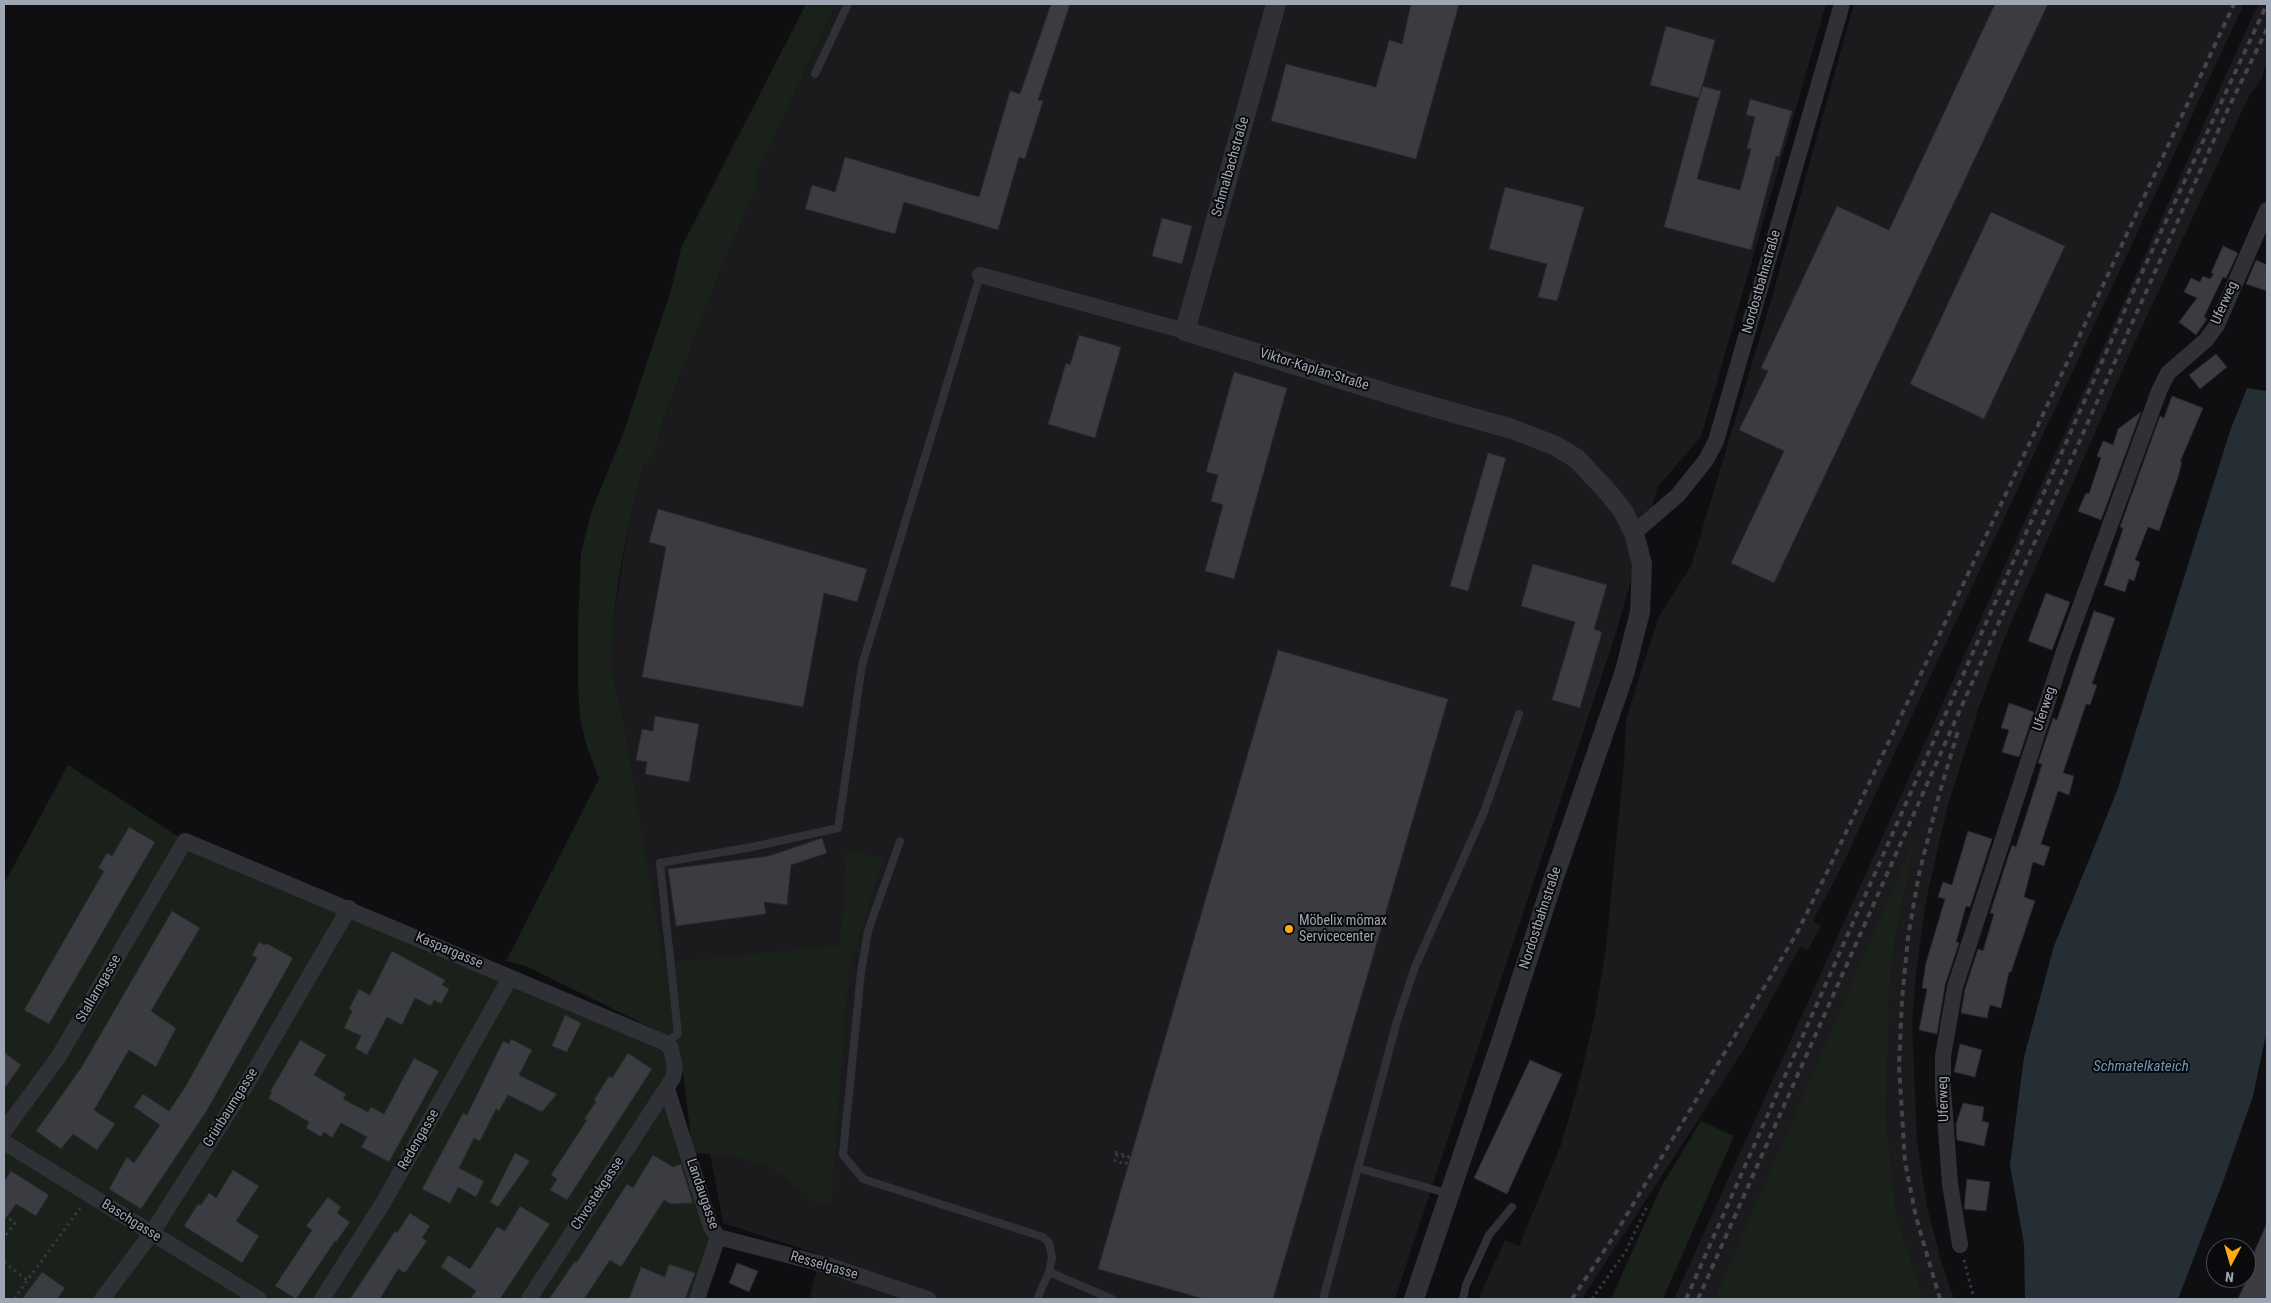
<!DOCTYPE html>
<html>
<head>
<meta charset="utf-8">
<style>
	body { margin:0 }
	#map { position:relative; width:2271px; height:1303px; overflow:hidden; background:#0f0f11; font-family:"Roboto Condensed",sans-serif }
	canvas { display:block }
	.frame { position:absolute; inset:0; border:5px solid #9fa6b3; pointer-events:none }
	.north { position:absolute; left:2206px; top:1238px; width:50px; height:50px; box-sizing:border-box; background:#0a0a0c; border:1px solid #46484f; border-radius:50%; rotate:186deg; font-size:14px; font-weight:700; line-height:20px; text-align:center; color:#9fa6b3 }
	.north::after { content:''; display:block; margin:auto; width:18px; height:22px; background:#ffaa19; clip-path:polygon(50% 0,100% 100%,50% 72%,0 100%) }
</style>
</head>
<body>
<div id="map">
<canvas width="2271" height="1303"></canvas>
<div class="frame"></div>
<div class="north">N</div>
</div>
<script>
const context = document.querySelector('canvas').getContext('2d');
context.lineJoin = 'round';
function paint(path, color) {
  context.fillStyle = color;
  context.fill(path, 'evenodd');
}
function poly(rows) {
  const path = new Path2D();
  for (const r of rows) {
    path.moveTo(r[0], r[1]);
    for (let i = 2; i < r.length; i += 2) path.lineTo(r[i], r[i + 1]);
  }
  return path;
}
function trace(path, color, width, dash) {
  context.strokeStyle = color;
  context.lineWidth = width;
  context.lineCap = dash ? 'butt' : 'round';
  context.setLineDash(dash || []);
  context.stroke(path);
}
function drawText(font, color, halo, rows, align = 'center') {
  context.font = font + ' "Roboto Condensed",sans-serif';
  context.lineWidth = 4;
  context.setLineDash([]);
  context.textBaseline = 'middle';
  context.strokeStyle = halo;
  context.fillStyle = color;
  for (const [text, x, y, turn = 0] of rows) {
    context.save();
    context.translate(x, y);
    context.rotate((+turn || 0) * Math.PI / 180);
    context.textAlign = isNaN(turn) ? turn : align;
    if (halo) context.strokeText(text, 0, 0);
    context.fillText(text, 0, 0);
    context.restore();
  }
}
const built = poly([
	[836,4,1826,4,1701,437,1658,486,1615,636,1395,1299,809,1299,821,1255,723,1223,674,963,657,963,622,715,612,671,613,622,630,518,643,467,655,453,664,418,725,259,760,181,756,177],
	[1854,4,2244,4,1841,868,1813,921,1821,926,1808,950,1800,947,1744,1049,1582,1299,1478,1299,1505,1240,1519,1246,1561,1145,1580,1079,1595,1015,1606,948,1624,763,1626,719,1659,616,1691,566,1773,294],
	[2258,4,2267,4,2267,59,2262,78,2249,96,2135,342,2007,632,1979,707,1947,808,1926,901,1916,973,1912,1025,1917,1141,1927,1206,1941,1260,1954,1299,1924,1299,1897,1218,1886,1117,1890,986,1895,940,1915,838,1714,1299,1674,1299]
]);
const green = poly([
	[806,4,836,4,756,177,760,181,725,259,664,418,655,453,643,467,630,518,619,578,613,622,612,671,622,715,664,963,840,945,847,850,884,858,855,950,848,978,831,1204,814,1201,773,1168,731,1155,693,1153,680,1050,674,1039,526,966,506,961,599,779,585,741,580,716,578,687,578,626,581,552,592,510,623,434,671,290,681,248],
	[68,765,185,841,671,1048,667,1089,718,1237,697,1299,4,1299,4,884],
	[1916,835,1895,940,1890,986,1886,1117,1897,1218,1924,1299,1714,1299],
	[1701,1121,1734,1136,1663,1299,1611,1299,1661,1187]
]);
const water = poly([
	[2247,388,2267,391,2267,1030,2253,1096,2224,1179,2178,1299,2025,1299,2024,1244,2010,1165,2024,1057,2054,946,2117,791,2230,431]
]);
const building = poly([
	[1051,4,1070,4,1038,100,1043,101,1025,159,1019,157,998,230,904,202,895,234,805,209,812,185,835,192,845,157,979,197,1010,91,1020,94,1051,4],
	[1411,4,1459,4,1416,159,1271,121,1286,64,1376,87,1389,40,1402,44,1411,4],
	[1995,4,2048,4,1774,583,1731,563,1784,451,1739,430,1768,371,1761,368,1837,206,1889,230,1995,4],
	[1666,26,1715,40,1699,98,1650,85,1666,26],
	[1702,86,1721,91,1697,179,1740,190,1751,149,1747,148,1755,117,1746,115,1750,99,1792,111,1779,157,1776,156,1751,250,1664,227,1702,86],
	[1505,187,1584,207,1557,301,1538,297,1547,264,1489,249,1505,187],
	[1991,212,2065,246,1984,419,1910,384,1991,212],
	[1162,218,1192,226,1182,264,1152,256,1162,218],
	[2223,246,2238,253,2226,278,2223,277,2204,317,2207,319,2196,335,2179,322,2197,298,2184,292,2191,278,2200,282,2203,276,2210,279,2214,274,2211,273,2223,246],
	[2256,260,2267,265,2267,291,2246,284,2256,260],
	[1079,335,1121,347,1095,438,1048,424,1066,363,1070,365,1079,335],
	[2216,354,2227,367,2200,389,2189,375,2216,354],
	[1234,372,1287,388,1234,579,1205,571,1223,505,1211,501,1218,475,1206,472,1234,372],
	[2172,396,2203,408,2180,462,2182,462,2178,477,2159,531,2148,527,2135,560,2140,562,2134,581,2129,579,2125,592,2104,585,2122,532,2123,528,2120,527,2160,416,2164,418,2172,396],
	[2141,412,2101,520,2078,511,2086,493,2089,494,2101,458,2097,456,2103,441,2113,445,2118,429,2141,412],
	[1488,453,1506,458,1468,591,1450,586,1488,453],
	[658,509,867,569,857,602,824,593,803,707,642,677,666,547,649,542,658,509],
	[1533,564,1607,585,1594,629,1602,632,1580,708,1552,700,1575,622,1521,606,1533,564],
	[2046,593,2070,602,2052,650,2028,641,2046,593],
	[2094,611,2115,618,2092,684,2097,685,2090,705,2086,704,2063,773,2074,776,2069,795,2058,791,2041,844,2050,847,2044,866,2033,862,2024,897,2035,901,2011,972,2009,972,2001,1008,1990,1005,1987,1018,1961,1013,1965,989,1978,949,1983,951,1994,914,1990,913,2012,845,2016,847,2036,784,2042,764,2038,763,2053,718,2057,720,2094,611],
	[1278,650,1448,699,1273,1299,1204,1299,1098,1269,1278,650],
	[2009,703,2034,712,2019,757,2002,752,2009,730,2001,728,2009,703],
	[655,716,699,724,689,782,645,774,647,762,636,760,642,729,653,731,655,716],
	[129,827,155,842,49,1024,24,1010,104,871,98,868,107,853,112,856,129,827],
	[1968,831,1992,839,1970,907,1966,906,1956,942,1959,943,1945,985,1937,1034,1919,1030,1927,989,1922,988,1926,963,1945,899,1938,897,1943,882,1952,885,1968,831],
	[822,838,827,853,791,865,787,905,764,902,766,914,676,926,668,869,769,856,822,838],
	[172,911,200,928,151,1011,176,1028,156,1067,129,1050,94,1110,115,1124,97,1150,73,1134,61,1149,36,1131,81,1068,172,911],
	[259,942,265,945,266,943,293,958,206,1112,141,1209,109,1189,127,1157,134,1163,160,1125,134,1107,143,1094,169,1111,184,1089,257,958,252,955,259,942],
	[392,951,445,980,442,985,449,989,441,1004,434,1000,431,1006,415,998,402,1025,387,1017,367,1055,355,1048,361,1036,344,1028,352,1011,349,1009,359,989,370,995,392,951],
	[565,1015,581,1023,567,1052,552,1046,565,1015],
	[511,1039,532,1050,519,1075,557,1094,542,1112,508,1095,499,1111,496,1109,480,1141,474,1138,459,1168,484,1181,476,1197,458,1187,450,1203,422,1189,463,1113,467,1115,503,1041,509,1044,511,1039],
	[300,1040,326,1055,314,1075,346,1094,343,1099,368,1112,371,1107,384,1114,414,1058,439,1071,389,1162,361,1147,367,1137,341,1123,332,1138,324,1132,321,1137,306,1128,309,1122,268,1098,272,1093,270,1092,300,1040],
	[1960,1044,1982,1050,1975,1077,1954,1072,1960,1044],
	[4,1052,21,1065,4,1089,4,1052],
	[628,1053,652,1069,567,1200,550,1190,557,1179,551,1175,587,1120,584,1119,596,1102,594,1100,609,1076,612,1078,628,1053],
	[1530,1060,1562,1074,1507,1194,1474,1178,1530,1060],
	[1963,1103,1984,1107,1982,1121,1989,1123,1984,1146,1957,1140,1956,1124,1963,1103],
	[515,1153,530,1161,498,1207,490,1202,515,1153],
	[653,1155,673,1167,681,1164,693,1203,671,1204,664,1200,621,1267,610,1260,584,1299,549,1299,575,1261,577,1262,627,1184,633,1188,653,1155],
	[233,1170,259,1186,236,1221,259,1236,242,1263,184,1226,198,1204,201,1205,209,1193,216,1198,233,1170],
	[11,1171,49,1195,36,1216,16,1204,4,1221,4,1182,11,1171],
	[1967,1179,1990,1182,1986,1211,1964,1209,1967,1179],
	[328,1197,341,1207,337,1213,350,1222,336,1242,335,1241,296,1299,275,1286,312,1230,306,1226,328,1197],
	[520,1206,550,1224,500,1299,470,1299,476,1291,441,1267,448,1255,470,1269,497,1227,505,1231,520,1206],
	[410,1213,430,1226,422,1238,427,1241,405,1273,398,1269,380,1299,350,1299,395,1231,397,1233,410,1213],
	[2267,1223,2267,1299,2238,1299,2252,1268,2248,1266,2267,1223],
	[737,1263,758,1271,749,1292,729,1283,737,1263],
	[669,1264,695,1273,685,1299,629,1299,641,1267,665,1277,669,1264],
	[42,1272,65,1288,57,1299,22,1299,42,1272]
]);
const path = poly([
	[1115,1152,1128,1156,1126,1164,1115,1161,1116,1155,1130,1158],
	[4,1215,15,1223,4,1238],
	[1964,1260,1974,1299],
	[4,1262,27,1280],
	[14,1299,80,1208],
	[1592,1299,1626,1251,1648,1204]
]);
const service = poly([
	[815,74,848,4],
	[900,841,868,931,861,972,843,1155,863,1179,1043,1237,1049,1243,1052,1258,1049,1272,1037,1299],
	[666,1043,678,1034,660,863,752,847,838,828,862,665,980,275],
	[1450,1194,1358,1168,1397,1021,1415,967,1484,812,1519,714],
	[1049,1272,1112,1299],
	[1323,1299,1358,1168],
	[1463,1299,1466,1285,1489,1235,1512,1207]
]);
const minor = poly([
	[980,275,1185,331],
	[1634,533,1678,495,1706,460,1716,441,1842,4],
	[667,1089,711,1227,718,1237,697,1299],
	[4,1131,59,1056,185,841,666,1043,671,1048,675,1068,673,1078,529,1299],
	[4,1142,259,1299],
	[718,1237,830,1266,928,1299],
	[1960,1245,1950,1184,1943,1088,1943,1056,1955,987,2064,651,2159,391,2168,373,2206,340,2217,325,2267,210],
	[102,1299,151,1234,248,1082,349,908],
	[322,1299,383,1203,510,978]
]);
const tertiary = poly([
	[1276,4,1185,331,1409,400,1512,429,1556,446,1577,459,1607,491,1623,511,1634,533,1642,564,1640,612,1625,671,1554,877,1502,1039,1414,1299]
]);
const rail = poly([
	[1572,1299,1614,1236,1797,933,1831,864,2004,498,2234,4],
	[1686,1299,2132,294,2267,4],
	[1698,1299,2129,330,2227,111,2267,29],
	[1940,1299,1916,1217,1905,1162,1899,1066,1902,1000,1908,937,1919,874,1939,795,1958,731]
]);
const markers = [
	[1289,929,5,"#ffaa19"]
];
const streetNames = [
	["Schmalbachstraße",1231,167,-74],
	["Nordostbahnstraße",1762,282,-74],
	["Uferweg",2225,303,-66],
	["Viktor-Kaplan-Straße",1314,370,17],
	["Uferweg",2045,709,-72],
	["Nordostbahnstraße",1541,918,-72],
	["Kaspargasse",449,951,23],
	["Stallarngasse",99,989,-60],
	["Uferweg",1944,1099,-92],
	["Grünbaumgasse",231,1108,-58],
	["Redengasse",419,1140,-60],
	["Chvostekgasse",598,1194,-57],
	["Landaugasse",702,1194,71],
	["Baschgasse",131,1221,32],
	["Resselgasse",824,1266,16]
];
const poiNames = [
	["Möbelix mömax",1299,921],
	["Servicecenter",1299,937]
];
const waterNames = [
	["Schmatelkateich",2141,1067]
];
paint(built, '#1b1b1e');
paint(green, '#19211a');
paint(water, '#252e35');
paint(building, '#3b3c41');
trace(building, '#29292d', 1);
trace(path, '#36383d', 3, [2.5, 4]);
trace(service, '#303136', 8);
trace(minor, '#303136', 16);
trace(tertiary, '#303136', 20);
trace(rail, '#43454b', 4, [6, 5]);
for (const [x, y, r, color] of markers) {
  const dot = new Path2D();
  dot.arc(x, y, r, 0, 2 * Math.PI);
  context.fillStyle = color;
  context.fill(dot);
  trace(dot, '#0a0a0c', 2);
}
drawText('14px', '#9fa6b3', '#0a0a0c', streetNames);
drawText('14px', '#9fa6b3', '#0a0a0c', poiNames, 'left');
drawText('italic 15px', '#7196b2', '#0a0a0c', waterNames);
</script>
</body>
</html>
